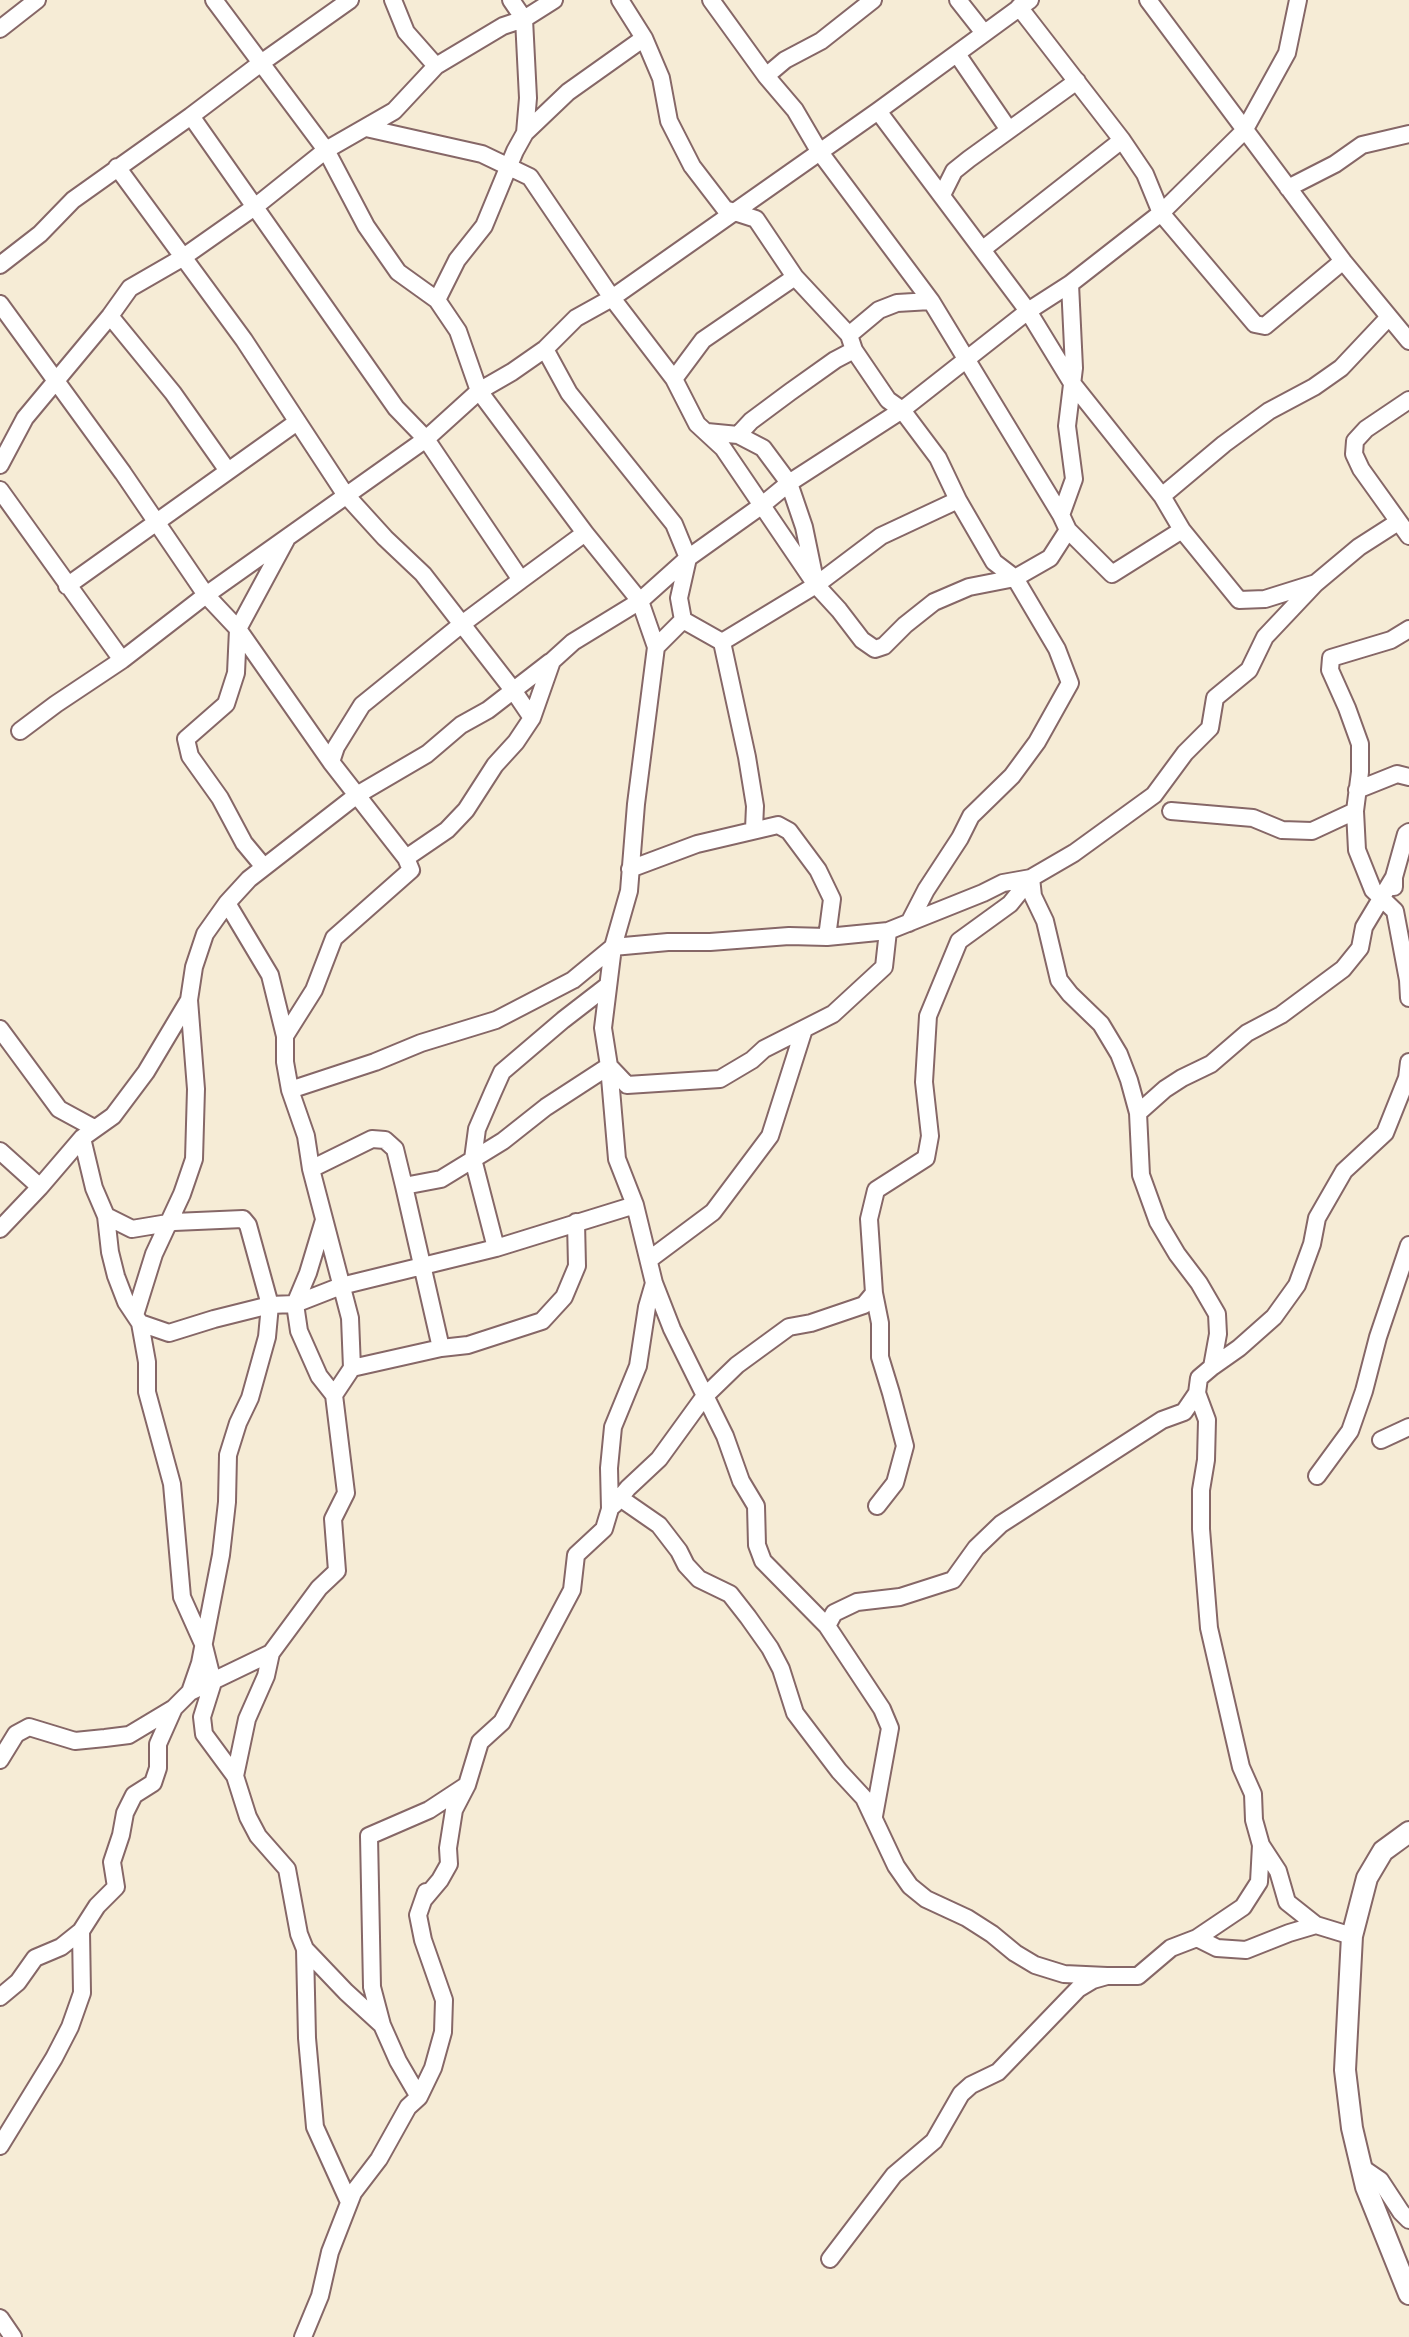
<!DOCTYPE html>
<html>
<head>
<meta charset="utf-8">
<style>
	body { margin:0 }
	canvas { display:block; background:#f6ecd6 }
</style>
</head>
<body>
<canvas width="1409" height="2337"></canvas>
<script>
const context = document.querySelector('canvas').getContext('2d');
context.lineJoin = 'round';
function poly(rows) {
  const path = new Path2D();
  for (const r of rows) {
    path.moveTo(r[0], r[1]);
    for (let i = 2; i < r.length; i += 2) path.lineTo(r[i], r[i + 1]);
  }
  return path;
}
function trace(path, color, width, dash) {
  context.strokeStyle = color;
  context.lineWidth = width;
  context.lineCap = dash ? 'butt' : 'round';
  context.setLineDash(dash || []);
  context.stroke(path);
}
const minor = poly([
	[214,0,326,150,366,226,398,272,437,300,458,331,479,391,585,533,640,601,656,647,636,804,629,891,613,947,603,1028,609,1066,617,1159,635,1205,654,1283,672,1329,725,1436,741,1481,756,1506,757,1545,763,1561,827,1626,882,1709,890,1728,874,1816],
	[393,0,406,32,436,66],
	[511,0,524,19,528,98,525,133],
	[620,0,644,38,661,78,669,121,692,166,725,209,756,219,795,277,849,335,854,350,888,400,902,410,938,458,958,500,994,562,1015,578,1057,649,1070,683,1037,742,1012,776,971,816,960,838,926,890,909,923],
	[958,0,984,33],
	[1148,0,1343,261,1409,341],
	[1019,7,1122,140,1145,174,1161,213,1255,324,1265,326,1343,261],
	[0,29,37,0],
	[957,54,1009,130],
	[766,76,785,60,821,41,873,0],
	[878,111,1028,311,1072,383,1162,496],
	[366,128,482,154,530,177,612,298,674,379,697,424,723,448,816,585,839,610,862,640,875,649,884,646,905,625,934,602,969,587,1015,578,1050,558,1068,530,1061,515,931,301,819,151,795,110,766,76,711,0],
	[117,167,244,340,345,494,385,538,423,574,513,690,532,718],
	[1288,188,1335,164,1362,145,1409,134],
	[942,195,954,171,969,159,1077,81],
	[983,249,1122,140],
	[0,265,40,234,73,200,191,116],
	[437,300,457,260,484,226,515,151,525,133,568,92,644,38],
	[0,304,123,473,206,595,238,629,331,762,406,858,411,870,334,938,314,990,285,1036],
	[110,316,173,393,228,471],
	[1389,317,1341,368,1314,387,1269,411,1224,444,1162,496,1182,530,1239,600,1265,599,1316,583,1359,547,1398,522],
	[849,335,879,310,897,303,931,301],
	[545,349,569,393,674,524,688,558,679,598,683,620,656,647],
	[674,379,703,340,795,277],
	[1409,400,1366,429,1355,441,1354,454,1361,469,1409,536],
	[707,432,738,435,763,448,789,483,804,527,816,585,722,642],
	[738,435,751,421,790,392,835,360,854,350],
	[0,465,25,418,110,316,130,288,182,258,256,206,326,150,394,111,436,66,503,26,524,19,554,0],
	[0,490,122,660,206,595,426,439,396,408,191,116,261,63,350,0],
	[1061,515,1074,479,1067,426,1074,368,1070,284],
	[1068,530,1112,574,1182,530],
	[521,580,585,533],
	[816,585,881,536,958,500],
	[67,586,297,422],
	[683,620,722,642,747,757,755,806,754,829],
	[1409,629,1391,640,1331,658,1330,670,1347,708,1360,744,1360,772,1355,811,1357,850,1373,890,1395,911,1408,980,1409,998],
	[20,731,56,704,122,660],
	[331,762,336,747,362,705,462,624,521,580,426,439,479,391,512,372,545,349,576,318,612,298,878,111,1030,0],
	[1357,790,1397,774,1409,777],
	[1171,811,1253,818,1282,830,1312,831,1355,811],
	[406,858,447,830,466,810,495,765,516,742,532,718,552,661,573,642,640,601,688,558,761,506,789,483,902,410,1028,311,1070,284,1161,213,1244,131,1287,53,1298,0],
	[264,867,244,843,220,798,190,756,186,739,226,704,236,673,238,629,286,540],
	[630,869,697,844,778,825,789,831,818,870,832,899,827,937],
	[1031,878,1033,896,1045,921,1059,980,1070,994,1101,1024,1119,1054,1129,1080,1138,1113,1141,1175,1158,1222,1177,1254,1199,1283,1217,1314,1218,1334,1212,1367,1199,1378,1197,1393,1207,1420,1206,1460,1201,1490,1201,1529,1209,1628,1241,1767,1253,1794,1254,1820,1261,1845,1278,1871,1287,1902,1316,1925],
	[1394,887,1394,877,1406,834,1409,832],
	[227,903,270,975,285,1036,285,1062,290,1090,306,1136,311,1169,350,1318,352,1368,334,1395,346,1493,333,1519,337,1571,319,1588,271,1653,266,1676,247,1719,235,1776],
	[0,1029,59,1109,94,1128],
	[1409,1062,1407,1078,1409,1086],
	[290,1090,375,1062,421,1043,496,1020,573,980,613,947,668,942,710,942,789,936,827,937,888,931],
	[1138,1113,1165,1089,1182,1078,1211,1064,1247,1033,1281,1015,1343,969,1360,948,1364,927,1394,877],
	[82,1138,94,1188,106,1216,110,1252,116,1276,126,1302,140,1323,169,1333,214,1319,270,1305,295,1304,341,1286,496,1248,635,1205],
	[0,1151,40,1187],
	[311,1169,372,1139,385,1140,395,1149,404,1186],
	[106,1216,132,1229,174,1222,243,1219,248,1225,270,1305,267,1337,250,1398,238,1423,228,1455,227,1502,221,1555,200,1663,190,1692],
	[324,1220,308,1273,295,1304,299,1331,319,1376,334,1395],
	[0,1229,40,1187,82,1138,113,1116,146,1072,189,1000,194,967,205,934,227,903,249,879,357,795,427,754,461,725,488,710,550,662],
	[496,1248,473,1159,477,1129,493,1092,502,1072,563,1020,607,986],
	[650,1259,713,1212,770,1136,804,1029],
	[135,1315,154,1254,182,1194,194,1159,196,1089,189,1000],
	[140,1323,147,1362,147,1392,172,1484,182,1597,204,1646,213,1682,202,1717,204,1734,235,1776,248,1817,258,1836,287,1869,299,1934,305,1949,307,2038,315,2127,349,2202],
	[441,1348,468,1345,542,1321,564,1297,577,1266,576,1222],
	[1212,1367,1239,1348,1274,1317,1297,1285,1312,1244,1317,1218,1344,1171,1385,1133,1407,1078],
	[352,1368,441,1348,404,1186,441,1179,503,1141,546,1107,609,1066,627,1085,720,1079,752,1060,764,1049,833,1014,884,967,888,931,983,893,1003,883,1031,878,1074,853,1154,795,1185,753,1210,728,1215,698,1249,670,1265,637,1316,583],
	[1381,1440,1409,1427],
	[1317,1476,1350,1431,1364,1391,1378,1337,1409,1245],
	[620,1498,659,1525,679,1551,686,1565,699,1579,730,1594,748,1617,770,1648,781,1669,795,1713,839,1771,864,1798,896,1866,910,1886,926,1899,967,1918,992,1934,1015,1953,1035,1965,1064,1974,1107,1976],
	[614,1505,628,1488,659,1459,704,1397,737,1365,789,1327,811,1323,864,1305,874,1293],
	[877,1506,895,1483,905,1446,891,1393,880,1357,880,1323,874,1293,869,1219,876,1190,926,1158,930,1136,924,1082,928,1016,959,941,1010,904,1031,878],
	[827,1626,834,1613,857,1602,900,1597,953,1580,976,1548,1001,1524,1162,1420,1184,1412,1197,1393],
	[0,1760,16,1734,29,1727,75,1741,105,1738,129,1735,174,1708],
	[424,1899,440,1880,449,1864,448,1848,454,1810,467,1785,480,1742,502,1722,572,1590,576,1555,604,1529,610,1509,609,1468,613,1427,638,1366,647,1307,654,1283],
	[1197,1938,1243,1907,1259,1882,1261,1845],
	[305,1949,346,1992,381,2024],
	[0,1997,18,1982,35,1958,61,1947,81,1931,97,1906,116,1887,112,1862,121,1835,125,1813,134,1795,153,1783,158,1768,158,1744,174,1708,190,1692,271,1653],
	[419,2097,398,2061,382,2025,372,1987,369,1836,429,1810,464,1787],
	[0,2146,54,2058,70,2027,82,1993,81,1931],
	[1361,2167,1380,2180,1401,2212,1409,2220],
	[830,2259,894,2175,934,2141,961,2094,971,2085,998,2072,1078,1989,1093,1980,1107,1976,1138,1976,1171,1948,1197,1938,1217,1948,1246,1950,1289,1933,1316,1925,1352,1936],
	[0,2318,13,2337],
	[303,2337,320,2296,330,2252,353,2193,379,2159,408,2107,419,2097,433,2068,443,2032,444,2000,423,1940,418,1915,426,1892]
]);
const major = poly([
	[1409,1832,1383,1851,1367,1878,1352,1936,1345,2070,1352,2128,1366,2187,1409,2294]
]);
trace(minor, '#866767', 20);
trace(major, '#866767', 24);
trace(minor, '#fff', 16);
trace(major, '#fff', 20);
</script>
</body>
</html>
